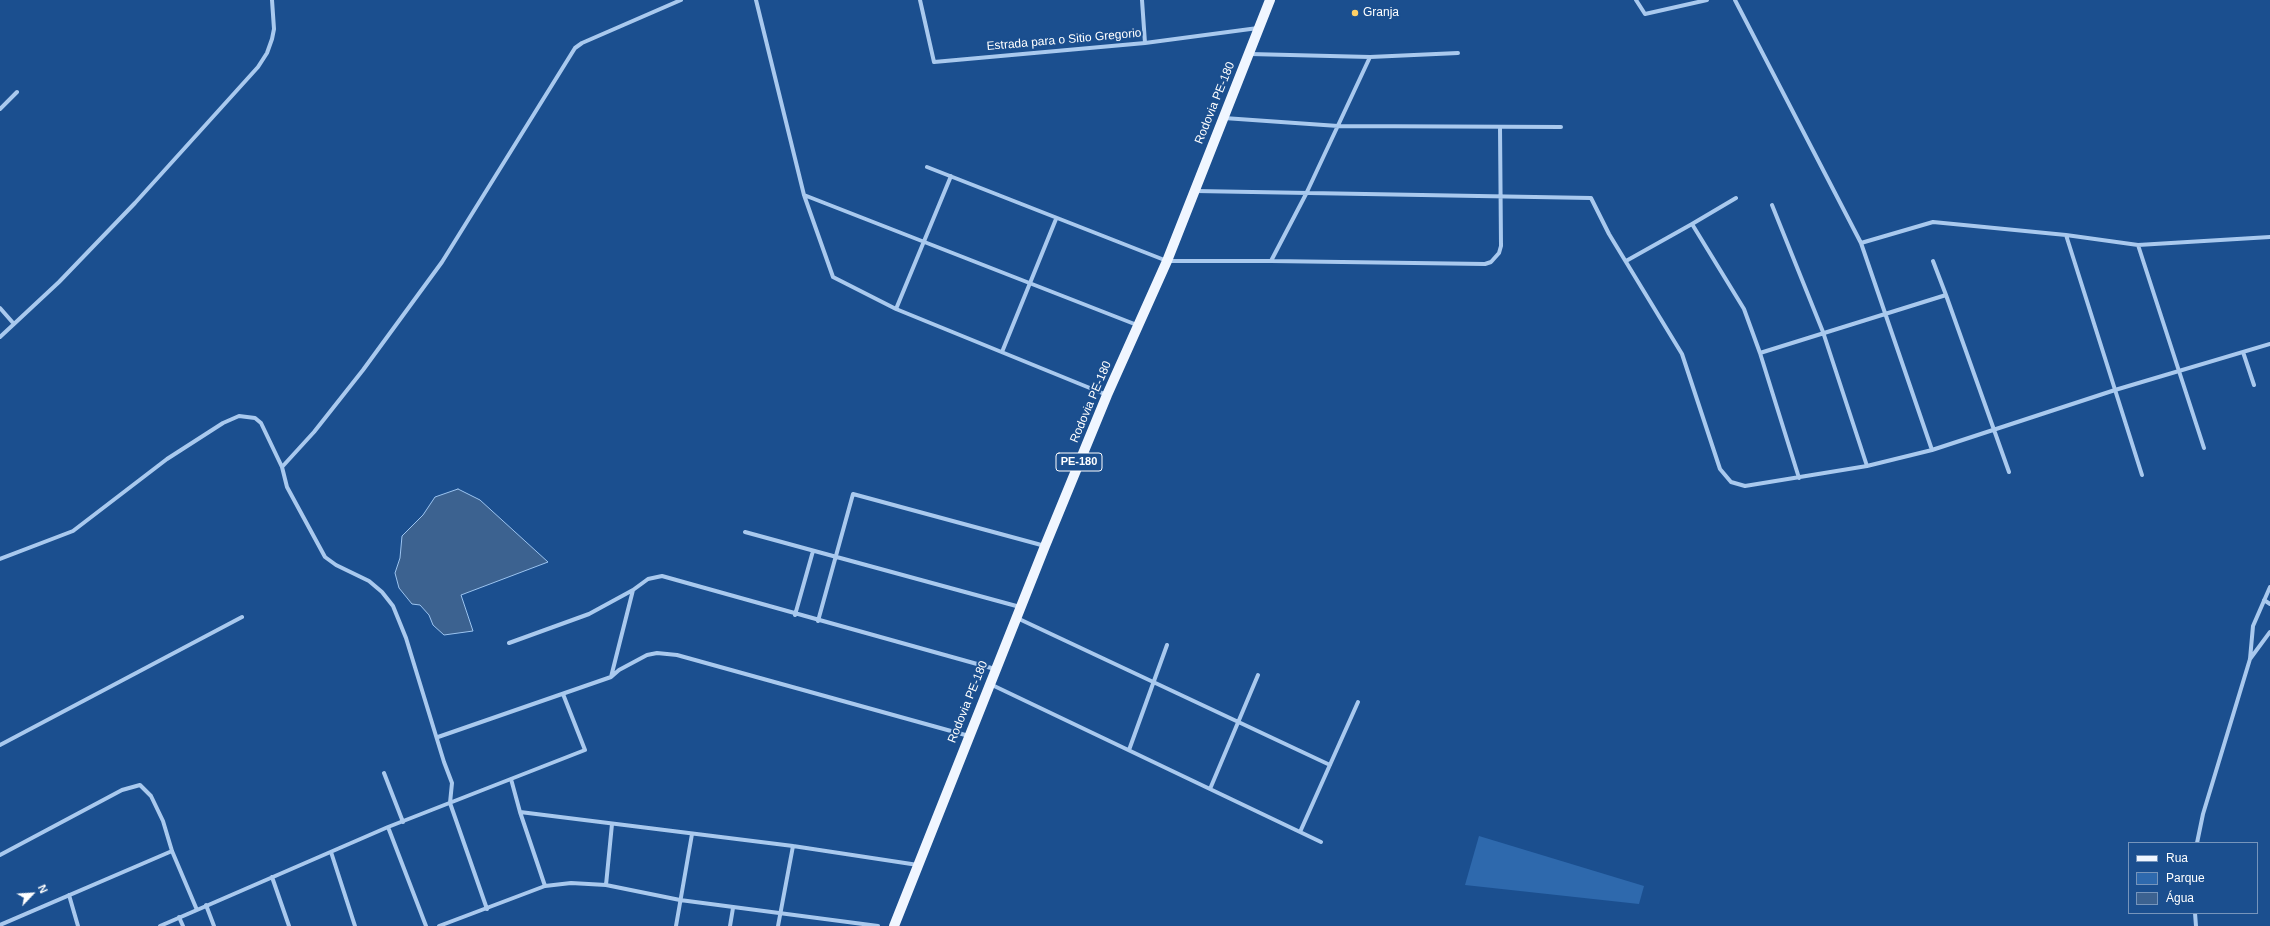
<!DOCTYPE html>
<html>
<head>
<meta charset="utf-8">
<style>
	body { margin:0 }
	#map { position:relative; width:2270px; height:926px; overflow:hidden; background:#1b4f8f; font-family:Helvetica,sans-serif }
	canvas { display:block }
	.legend { position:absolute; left:2128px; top:842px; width:130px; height:72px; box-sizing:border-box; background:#1b4f8f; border:1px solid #7695bc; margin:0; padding:5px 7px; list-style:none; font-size:12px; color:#fff }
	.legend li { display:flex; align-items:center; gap:8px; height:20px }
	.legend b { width:20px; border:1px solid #7695bc }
	.north { position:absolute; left:12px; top:874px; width:40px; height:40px; -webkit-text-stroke:3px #1b4f8f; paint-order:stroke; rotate:65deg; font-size:11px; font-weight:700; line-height:16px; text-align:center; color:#fff }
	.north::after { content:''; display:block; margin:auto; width:14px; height:18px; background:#fff; clip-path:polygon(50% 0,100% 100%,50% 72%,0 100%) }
</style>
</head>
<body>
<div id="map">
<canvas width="2270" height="926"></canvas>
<ul class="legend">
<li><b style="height:5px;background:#f0f6ff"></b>Rua</li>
<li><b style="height:11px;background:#2e69ad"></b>Parque</li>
<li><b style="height:11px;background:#3c6290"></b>Água</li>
</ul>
<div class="north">N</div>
</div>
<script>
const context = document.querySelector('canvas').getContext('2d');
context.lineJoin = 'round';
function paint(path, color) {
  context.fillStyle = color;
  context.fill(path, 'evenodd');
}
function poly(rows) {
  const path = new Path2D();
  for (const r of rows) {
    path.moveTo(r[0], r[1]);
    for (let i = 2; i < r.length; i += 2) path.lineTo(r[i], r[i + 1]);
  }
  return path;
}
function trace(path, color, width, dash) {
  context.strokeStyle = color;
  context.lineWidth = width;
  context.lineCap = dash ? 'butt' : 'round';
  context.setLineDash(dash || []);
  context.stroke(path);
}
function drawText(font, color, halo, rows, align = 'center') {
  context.font = font + ' Helvetica,sans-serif';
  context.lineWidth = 4;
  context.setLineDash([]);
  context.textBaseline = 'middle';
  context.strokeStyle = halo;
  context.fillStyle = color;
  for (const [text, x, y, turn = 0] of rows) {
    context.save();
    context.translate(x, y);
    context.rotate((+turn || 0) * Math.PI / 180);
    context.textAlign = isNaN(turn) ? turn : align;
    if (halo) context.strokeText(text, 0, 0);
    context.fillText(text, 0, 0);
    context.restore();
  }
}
const green = poly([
	[1479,836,1644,886,1639,904,1465,885]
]);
const water = poly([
	[458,489,480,500,548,562,461,595,473,631,444,635,433,625,429,615,420,605,412,604,399,588,395,573,400,558,402,536,423,515,435,497,458,489]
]);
const street = poly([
	[756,0,804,195,833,277,896,309],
	[920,0,934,62,1145,43,1258,28],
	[1142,0,1145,43],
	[1636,0,1645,14,1707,0],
	[1735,0,1861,243,1932,450],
	[1250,54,1370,57,1458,53],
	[0,109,17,92],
	[1224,118,1338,126,1561,127],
	[927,167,1167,261,1271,261,1306,194,1370,57],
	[951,176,896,309,1107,395],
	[1196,191,1591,198,1609,234,1682,354,1720,469,1731,482,1745,486,1867,466,1932,450,2115,390,2270,344],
	[804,195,1137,325],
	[1772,205,1823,332,1867,466],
	[1692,224,1736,198],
	[2066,235,2142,475],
	[1861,243,1933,222,2066,235,2138,245,2270,237],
	[2138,245,2204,448],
	[1271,261,1485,264,1491,262,1499,253,1501,246,1500,127],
	[1626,261,1692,224,1744,309,1760,353,1799,478],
	[1933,261,1946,295],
	[0,308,14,324],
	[0,337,59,282,135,203,258,67,267,53,272,39,274,29,272,0],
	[1002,352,1056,219],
	[2243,352,2254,385],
	[1760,353,1946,295,2009,472],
	[282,467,314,432,363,370,442,262,575,48,582,43,681,0],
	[745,532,1020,607],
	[0,559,73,531,167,459,223,423,239,416,255,418,261,423,282,467,287,487,325,557,336,565,369,581,382,592,393,606,406,638,444,762,452,783,450,803,487,909],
	[2264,600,2270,604],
	[795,615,813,551],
	[1017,618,1330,765],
	[818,621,853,494,1045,546],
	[509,643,589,614,633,590],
	[2250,659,2270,632],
	[611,677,619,670,647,655,657,653,677,655,969,736],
	[990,684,1321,842],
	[438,737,611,677,633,590,648,579,662,576,995,669],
	[0,745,242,617],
	[1129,750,1167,645],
	[384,773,403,822],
	[511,779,520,812,545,886],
	[1210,789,1258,675],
	[520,812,793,846,918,865],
	[388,827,426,926],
	[1300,832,1358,702],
	[2197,843,2203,814,2250,659,2253,626,2270,587],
	[331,852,355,926],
	[0,855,122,790,140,785,151,796,163,821,172,851,197,910],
	[272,877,289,926],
	[606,885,612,824],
	[69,895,78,926],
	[206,905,214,926],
	[2195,913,2196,926],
	[179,917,183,926],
	[0,925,172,851],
	[160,926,388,827,585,750,563,694],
	[439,926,545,886,571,883,606,885,680,900,878,926],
	[676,926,692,834],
	[730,926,733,908],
	[778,926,793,846]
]);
const primary = poly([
	[894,926,1045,546,1107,395,1167,261,1270,0]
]);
const markers = [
	[1355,13,4,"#ffd166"]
];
const shields = [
	[1079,462,46]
];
const shieldNames = [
	["PE-180",1079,462]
];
const poiNames = [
	["Granja",1363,13]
];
const streetNames = [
	["Estrada para o Sitio Gregorio",1064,40,-5],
	["Rodovia PE-180",1215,103,-68],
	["Rodovia PE-180",1091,402,-67],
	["Rodovia PE-180",968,702,-68]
];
paint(green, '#2e69ad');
paint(water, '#3c6290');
trace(water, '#9cc4f0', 1);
trace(street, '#a9c9ee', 4);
trace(primary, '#f0f6ff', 10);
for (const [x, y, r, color] of markers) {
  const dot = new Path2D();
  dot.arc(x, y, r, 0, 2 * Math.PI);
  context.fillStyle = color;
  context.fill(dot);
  trace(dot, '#1b4f8f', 1.5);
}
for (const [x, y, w] of shields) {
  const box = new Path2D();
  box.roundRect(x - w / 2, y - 9, w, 18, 3);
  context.fillStyle = '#1b4f8f';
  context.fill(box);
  trace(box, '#fff', 1);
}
drawText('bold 11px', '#fff', null, shieldNames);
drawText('12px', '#fff', '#1b4f8f', poiNames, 'left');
drawText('12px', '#fff', '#1b4f8f', streetNames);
</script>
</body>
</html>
